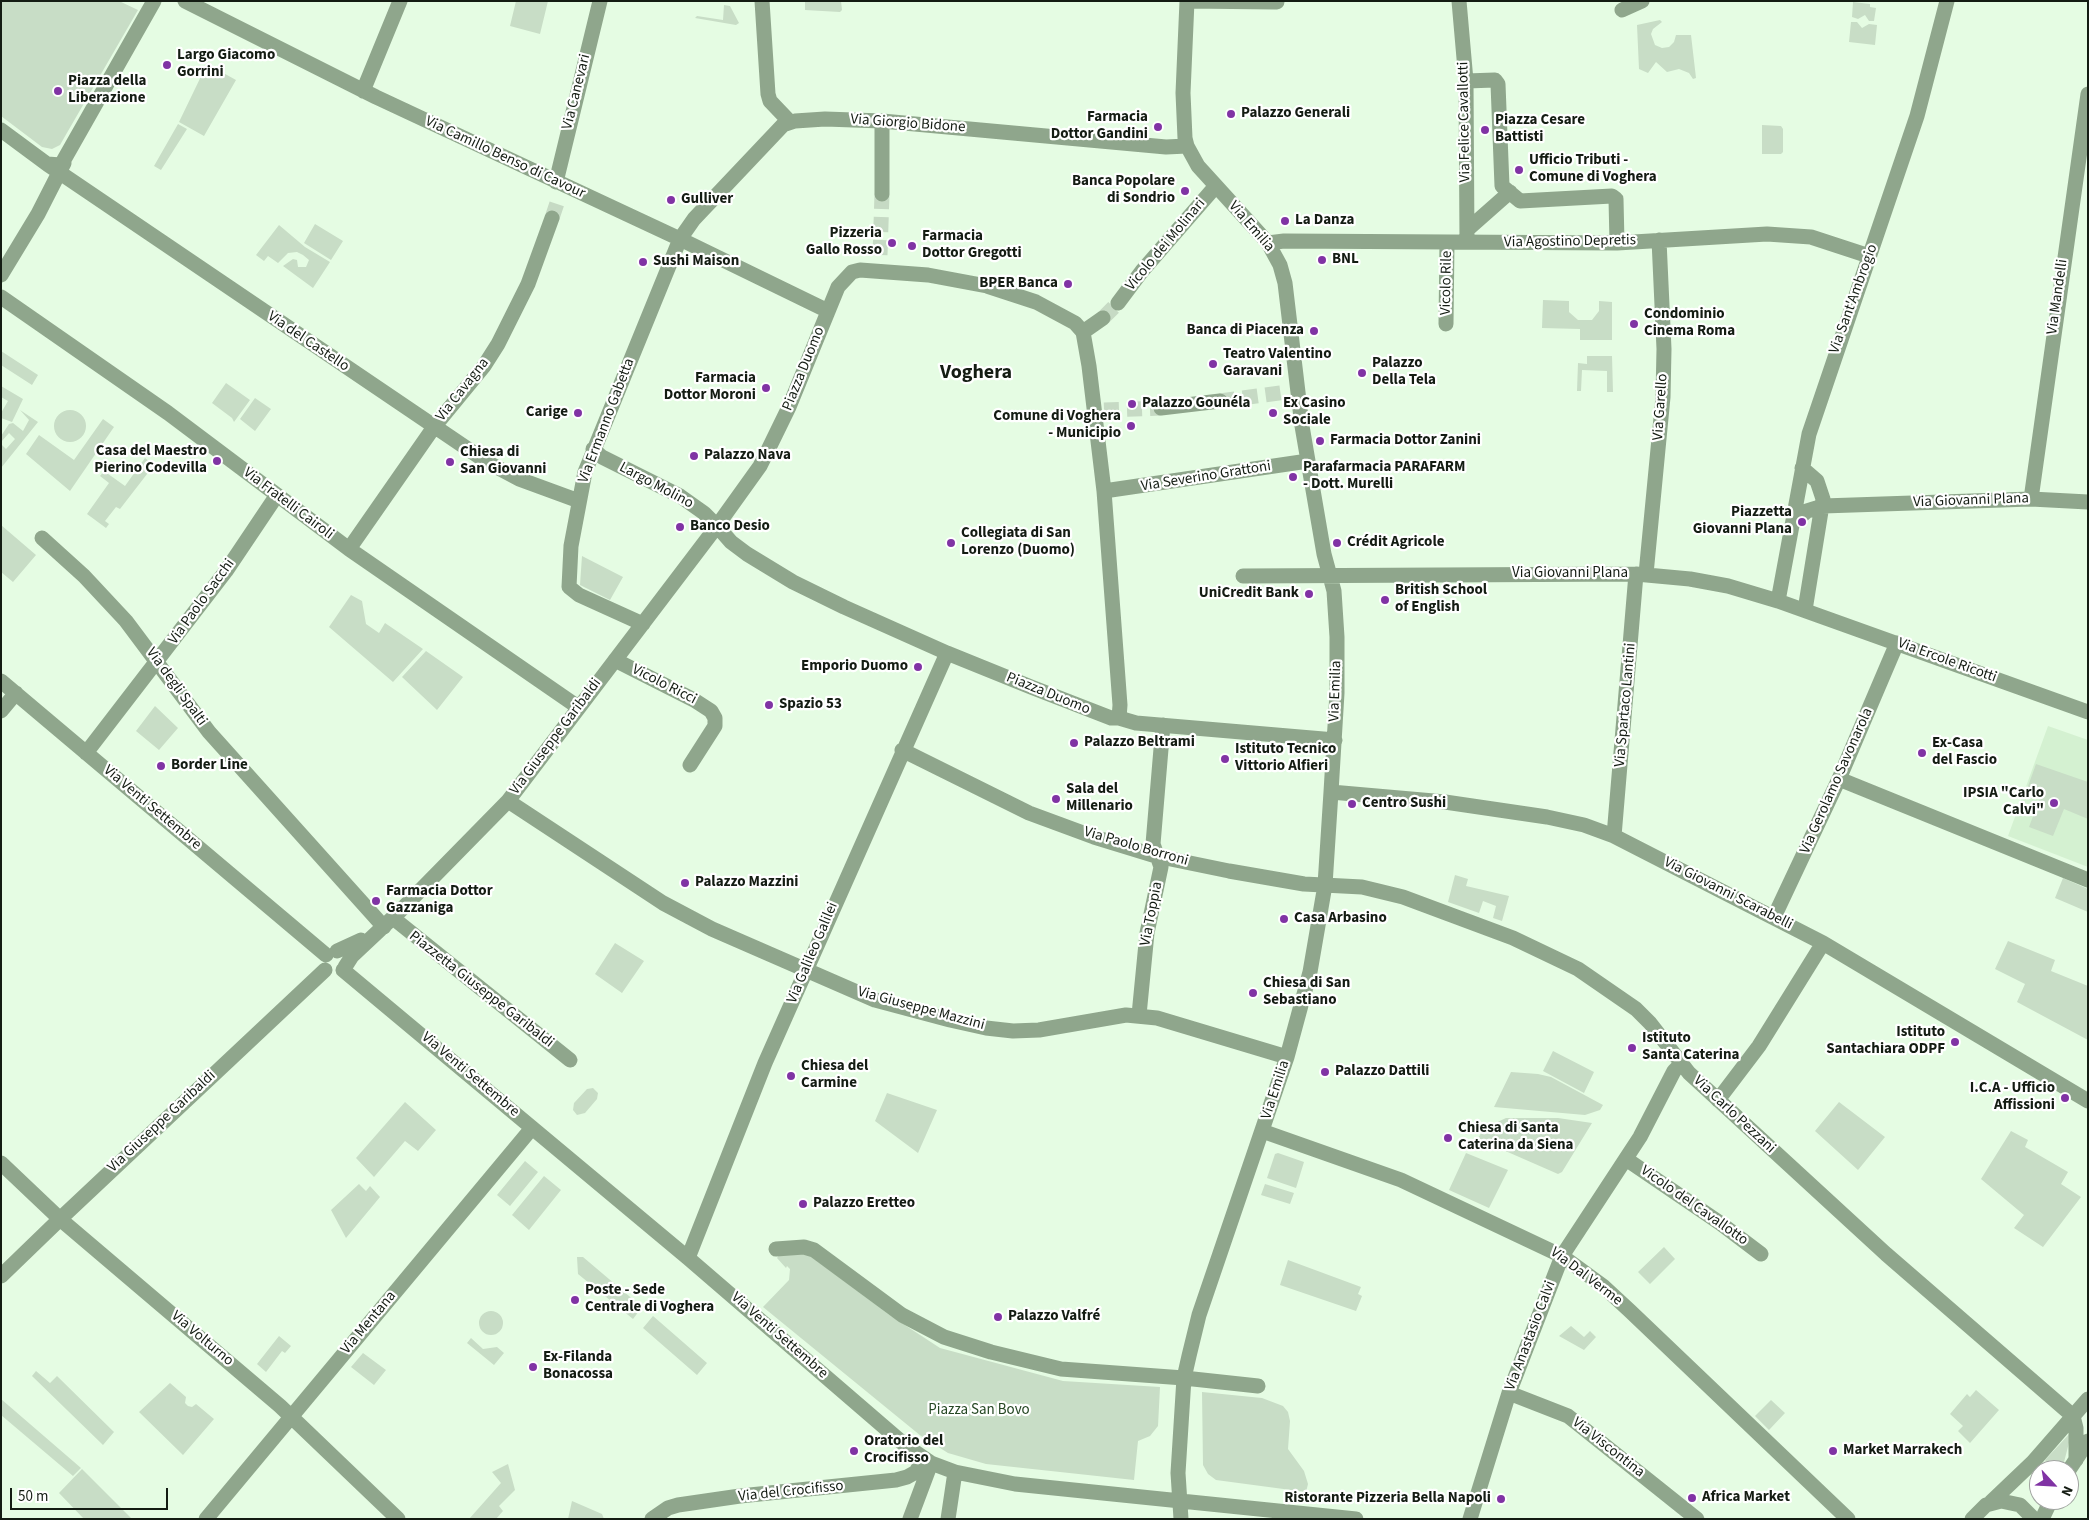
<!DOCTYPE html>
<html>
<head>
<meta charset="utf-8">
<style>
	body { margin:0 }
	#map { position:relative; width:2089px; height:1520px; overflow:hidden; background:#e5fce3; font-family:"Source Sans 3",sans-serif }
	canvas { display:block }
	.frame { position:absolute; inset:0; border:2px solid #141c13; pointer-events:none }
	.north { position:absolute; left:2029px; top:1460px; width:50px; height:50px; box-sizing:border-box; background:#fff; border:1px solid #a1a4a1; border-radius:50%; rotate:115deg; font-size:14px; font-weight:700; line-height:20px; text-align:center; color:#141c13 }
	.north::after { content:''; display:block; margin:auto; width:18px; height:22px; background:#8033a4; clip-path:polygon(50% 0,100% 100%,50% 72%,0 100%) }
	.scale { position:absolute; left:10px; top:1488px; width:158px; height:22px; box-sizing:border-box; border:2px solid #141c13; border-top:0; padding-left:6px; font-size:15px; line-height:18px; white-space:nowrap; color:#141c13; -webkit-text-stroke:4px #fff; paint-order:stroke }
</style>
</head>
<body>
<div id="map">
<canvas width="2089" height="1520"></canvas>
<div class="frame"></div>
<div class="north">N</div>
<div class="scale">50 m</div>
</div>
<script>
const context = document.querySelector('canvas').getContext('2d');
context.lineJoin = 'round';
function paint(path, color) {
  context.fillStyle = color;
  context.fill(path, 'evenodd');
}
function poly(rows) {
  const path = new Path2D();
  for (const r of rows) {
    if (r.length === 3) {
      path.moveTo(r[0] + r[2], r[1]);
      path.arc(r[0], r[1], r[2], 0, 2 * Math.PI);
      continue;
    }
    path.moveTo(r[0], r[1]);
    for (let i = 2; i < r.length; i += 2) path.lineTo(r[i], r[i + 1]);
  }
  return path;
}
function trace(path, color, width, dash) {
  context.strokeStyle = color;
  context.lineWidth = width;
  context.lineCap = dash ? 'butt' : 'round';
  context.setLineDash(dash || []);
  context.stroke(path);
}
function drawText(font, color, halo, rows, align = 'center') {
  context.font = font + ' "Source Sans 3",sans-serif';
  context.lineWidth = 4.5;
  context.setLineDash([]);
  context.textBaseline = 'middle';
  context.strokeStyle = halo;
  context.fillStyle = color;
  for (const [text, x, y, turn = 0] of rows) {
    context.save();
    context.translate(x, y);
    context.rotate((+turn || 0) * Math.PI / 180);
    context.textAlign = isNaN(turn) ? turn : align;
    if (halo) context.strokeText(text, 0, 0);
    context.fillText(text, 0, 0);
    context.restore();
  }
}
const built = poly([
	[2048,726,2088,740,2088,867,2008,836]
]);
const green = poly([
	[1,1,119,1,138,10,64,138,60,145,52,149,42,147,1,116],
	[516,1,548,1,540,34,510,26],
	[805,1,841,1,842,10,840,12,805,10],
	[1853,2,1870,4,1870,7,1876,8,1874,21,1869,21,1865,15,1858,19,1852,17],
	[724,5,730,6,739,23,736,25,695,18,697,16,723,20],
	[1660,20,1662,22,1653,29,1651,34,1655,45,1662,48,1669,47,1674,42,1676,35,1691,35,1696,78,1693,79,1689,73,1679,69,1667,72,1656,62,1648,73,1639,69,1637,25],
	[1851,22,1857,22,1862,28,1869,24,1877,25,1875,45,1849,42],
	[207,64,236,80,204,136,179,122],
	[178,124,187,129,161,170,154,166],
	[1762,125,1781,126,1783,129,1783,152,1781,154,1762,154],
	[315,224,343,241,331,260,304,243],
	[279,225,305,247,330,262,313,288,283,266,293,259,297,260,298,267,306,267,309,260,303,255,297,252,288,253,278,263,268,256,264,261,256,255],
	[1543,300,1569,301,1569,312,1578,320,1592,320,1599,311,1599,301,1612,302,1612,340,1580,340,1580,329,1542,328],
	[1,351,38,375,32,385,1,365],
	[1587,356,1612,356,1613,392,1607,392,1607,371,1582,370,1581,391,1577,391,1578,363,1587,364],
	[226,383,250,400,234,422,232,418,212,403],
	[1,386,23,399,12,422,1,418,1,413,8,401,1,397],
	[255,398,271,409,255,431,240,419],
	[70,426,16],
	[20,410,38,422,1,468,1,444,6,449,15,439,9,433,1,442,1,436,9,424,13,423,23,431,29,420],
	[103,419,114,427,70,491,26,454,39,435,74,460],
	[145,458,154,465,120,509,116,507,105,521,109,524,106,528,87,514,109,483,100,476,104,471,125,486],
	[1,525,36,555,13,582,1,572],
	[582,556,623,577,610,600,580,585],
	[351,595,362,601,366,624,379,633,385,623,423,649,393,682,329,627],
	[426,651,463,677,437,710,402,677],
	[155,706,178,728,159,750,136,731],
	[2036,764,2088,782,2088,819,2064,809,2053,836,2029,827,2041,795,2027,789],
	[1455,875,1468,879,1466,886,1509,896,1502,921,1493,918,1496,906,1483,901,1479,913,1448,902],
	[2063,878,2088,889,2088,912,2055,898],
	[2008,941,2055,960,2051,971,2088,986,2088,1040,2017,1002,2025,984,1995,969],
	[615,943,644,961,622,993,595,974],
	[1553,1051,1594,1072,1584,1093,1543,1071],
	[1511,1072,1538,1074,1551,1077,1603,1105,1600,1110,1585,1115,1494,1107],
	[593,1088,598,1093,597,1099,585,1113,577,1115,573,1110,574,1103,587,1089],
	[887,1093,937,1110,918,1153,875,1121],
	[405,1102,436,1130,418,1151,405,1141,374,1177,356,1158],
	[1839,1102,1885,1137,1858,1170,1815,1131],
	[1506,1118,1558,1118,1592,1123,1562,1172,1558,1174,1478,1139,1482,1131,1491,1125],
	[2011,1131,2028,1140,2025,1147,2068,1172,2061,1184,2081,1197,2043,1247,2014,1228,2024,1215,1981,1179],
	[1278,1153,1304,1162,1296,1188,1267,1178,1275,1154],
	[1466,1153,1508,1170,1489,1208,1449,1190],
	[525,1161,538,1172,510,1206,497,1195],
	[544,1176,561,1190,529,1230,512,1215],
	[359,1184,366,1191,370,1186,380,1197,346,1238,331,1210],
	[1265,1184,1294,1193,1290,1204,1261,1195],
	[1664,1247,1675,1259,1650,1284,1638,1272],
	[782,1251,804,1251,891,1316,940,1348,1063,1381,1160,1387,1158,1426,1150,1436,1138,1441,1134,1480,986,1464,948,1453,921,1436,763,1307,789,1280,790,1269,787,1266,786,1268,777,1258],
	[577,1257,583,1257,642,1307,633,1319,578,1274],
	[1288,1260,1361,1287,1358,1294,1362,1296,1356,1311,1280,1285],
	[491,1323,12],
	[653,1316,707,1363,697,1375,643,1328],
	[1571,1326,1584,1337,1590,1331,1596,1337,1584,1350,1559,1336],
	[279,1336,291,1346,285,1353,282,1351,266,1372,257,1364],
	[471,1338,483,1349,497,1347,504,1353,494,1365,467,1343],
	[363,1353,386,1370,374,1385,351,1367],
	[36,1371,50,1383,57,1376,114,1432,103,1445,32,1376],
	[170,1383,186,1397,185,1403,188,1406,192,1407,196,1404,214,1419,183,1455,139,1412],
	[1976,1390,1999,1410,1970,1443,1958,1431,1963,1426,1950,1414,1967,1394,1970,1397],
	[1202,1392,1262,1398,1283,1406,1288,1412,1290,1421,1288,1449,1304,1471,1308,1484,1306,1492,1216,1480,1208,1474,1203,1465],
	[1,1399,81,1468,73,1476,1,1415],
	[1771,1400,1785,1413,1769,1430,1755,1416],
	[2072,1431,2062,1470,2053,1470,2045,1460],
	[508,1464,515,1490,499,1506,503,1511,496,1519,469,1519,501,1483,492,1472],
	[82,1469,132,1519,84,1519,59,1493],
	[572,1501,602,1514,604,1519,568,1519]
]);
const minorTunnel = poly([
	[552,218,559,197],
	[880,255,882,194],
	[1103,318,1118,303],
	[1220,401,1287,392],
	[1104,410,1161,408]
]);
const minor = poly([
	[185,1,376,97,680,239,828,311],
	[762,1,768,94,770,101,790,122],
	[1459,1,1466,81,1467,242],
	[1622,10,1642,1],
	[1466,81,1495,80,1498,84,1502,186,1520,201,1612,196,1616,199,1617,243],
	[363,91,400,1],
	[1,130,47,164,61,165,154,1],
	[47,164,487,462,519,479,579,501],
	[556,182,600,1],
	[882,194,882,121],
	[1467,230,1510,192],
	[1268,243,1284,241,1617,243,1767,234,1811,237,1869,256],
	[860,270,928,275,987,286,1036,302,1075,323,1083,332,1089,366,1104,491,1120,705,1119,718,1111,718,1031,687,947,653,844,607,793,582,747,554,731,542,717,526,760,466,769,448,789,407,838,287,852,272,860,270],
	[1,275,38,214,64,163],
	[1,297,168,413,349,549,578,707],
	[1118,303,1142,271,1215,187],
	[1446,324,1447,242],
	[1083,332,1103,318],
	[1161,408,1220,401],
	[1802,468,1817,481,1823,499,1805,610],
	[1104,491,1308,461],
	[2031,499,2088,94],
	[1793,523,1807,511,1823,506,2031,499,2088,502],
	[42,538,84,576,126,621,209,732,384,927],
	[349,549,434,427,484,366,498,344,528,284,552,218],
	[1646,574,1663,397,1664,349,1659,240],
	[1243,576,1636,574,1690,579,1728,586,1778,601,2088,712],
	[1778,601,1809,434,1917,116,1947,1],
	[643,624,579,595,569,587,571,546,585,472,680,239,694,219,783,125,795,121,825,119,882,121,1166,147,1187,146],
	[615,660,694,700,711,711,715,718,715,726,690,765],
	[1,681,326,955],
	[1,711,16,693],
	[1119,718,1136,723,1335,740],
	[902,750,1029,813,1094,837,1156,856,1229,871,1304,884,1362,887,1403,897,1513,938,1578,969,1636,1009,1650,1023,1689,1073,1886,1254,2073,1416,2076,1428,2076,1460],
	[86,753,226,571,277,495],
	[1839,779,2088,880],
	[1331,792,1445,802,1547,817,1584,825,1614,836,1823,943,2088,1101],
	[508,801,663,903,712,929,875,1000,950,1020,986,1028,1013,1031,1039,1030,1126,1015,1157,1018,1287,1057],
	[1614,836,1636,574],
	[1774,917,1839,779,1897,643],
	[393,918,570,1060],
	[337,951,361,940],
	[345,967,352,956,401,910,508,801,717,526,704,513,680,496,602,457,593,449],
	[343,970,688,1258,905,1445,931,1463,955,1472,1015,1484,1356,1519],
	[1139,1015,1147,933,1161,867,1153,844,1163,725],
	[1718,1100,1759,1046,1823,943],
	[1262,1131,1401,1180,1562,1256,1603,1286,1630,1311,1848,1519],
	[1626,1159,1720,1223,1761,1254],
	[1,1163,60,1219,280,1406,398,1519],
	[776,1249,804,1247,814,1250,902,1315,944,1337,991,1352,1061,1369,1184,1378,1258,1386],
	[688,1258,765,1063,947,653],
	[1,1276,60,1219,325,970],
	[1509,1393,1568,1416,1697,1519],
	[2069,1470,2088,1441],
	[1991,1502,2033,1462,2088,1399],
	[206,1519,532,1128],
	[652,1519,668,1508,678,1505,740,1496,896,1480,907,1477,916,1472,923,1459],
	[910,1519,931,1463],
	[948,1519,955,1472],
	[1181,1519,1178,1473,1184,1378,1189,1356,1199,1315,1287,1057,1310,972,1325,885,1331,792,1337,693,1337,637,1334,591,1324,554,1302,426,1285,283,1280,265,1268,243,1198,166,1187,146,1185,138,1183,93,1187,1,1277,2],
	[1470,1519,1509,1393,1562,1256,1640,1137,1674,1071,1681,1064],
	[1972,1519,1986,1505,2001,1501,2020,1505,2034,1519],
	[2042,1519,2051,1500]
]);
const markers = [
	[167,65,5,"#8033a4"],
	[58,91,5,"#8033a4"],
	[1231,114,5,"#8033a4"],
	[1158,127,5,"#8033a4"],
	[1485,130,5,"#8033a4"],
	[1519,170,5,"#8033a4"],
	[1185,191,5,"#8033a4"],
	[671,200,5,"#8033a4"],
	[1285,221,5,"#8033a4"],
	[892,243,5,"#8033a4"],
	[912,246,5,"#8033a4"],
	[1322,260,5,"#8033a4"],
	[643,262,5,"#8033a4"],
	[1068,284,5,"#8033a4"],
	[1634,324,5,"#8033a4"],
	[1314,331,5,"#8033a4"],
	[1213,364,5,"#8033a4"],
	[1362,373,5,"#8033a4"],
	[766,388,5,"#8033a4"],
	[1132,404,5,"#8033a4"],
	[578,413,5,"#8033a4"],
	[1273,413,5,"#8033a4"],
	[1131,426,5,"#8033a4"],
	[1320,441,5,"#8033a4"],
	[694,456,5,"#8033a4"],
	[217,461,5,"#8033a4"],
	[450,462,5,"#8033a4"],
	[1293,477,5,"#8033a4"],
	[1802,522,5,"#8033a4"],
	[680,527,5,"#8033a4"],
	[951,543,5,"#8033a4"],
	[1337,543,5,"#8033a4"],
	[1309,594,5,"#8033a4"],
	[1385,600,5,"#8033a4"],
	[918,667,5,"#8033a4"],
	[769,705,5,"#8033a4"],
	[1074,743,5,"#8033a4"],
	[1922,753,5,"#8033a4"],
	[1225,759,5,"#8033a4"],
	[161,766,5,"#8033a4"],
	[1056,799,5,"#8033a4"],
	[2054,803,5,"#8033a4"],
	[1352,804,5,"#8033a4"],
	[685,883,5,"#8033a4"],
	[376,901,5,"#8033a4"],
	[1284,919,5,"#8033a4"],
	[1253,993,5,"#8033a4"],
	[1955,1042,5,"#8033a4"],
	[1632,1048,5,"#8033a4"],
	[1325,1072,5,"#8033a4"],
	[791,1076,5,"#8033a4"],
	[2065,1098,5,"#8033a4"],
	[1448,1138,5,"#8033a4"],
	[803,1204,5,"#8033a4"],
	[575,1300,5,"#8033a4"],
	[998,1317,5,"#8033a4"],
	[533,1367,5,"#8033a4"],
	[854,1451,5,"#8033a4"],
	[1833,1451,5,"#8033a4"],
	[1692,1498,5,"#8033a4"],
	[1501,1499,5,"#8033a4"]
];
const poiNames = [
	["Largo Giacomo",177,56],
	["Gorrini",177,73],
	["Piazza della",68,82],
	["Liberazione",68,99],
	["Palazzo Generali",1241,114],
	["Farmacia",1148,118,"right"],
	["Dottor Gandini",1148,135,"right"],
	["Piazza Cesare",1495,121],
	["Battisti",1495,138],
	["Ufficio Tributi -",1529,161],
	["Comune di Voghera",1529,178],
	["Banca Popolare",1175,182,"right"],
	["di Sondrio",1175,199,"right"],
	["Gulliver",681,200],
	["La Danza",1295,221],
	["Pizzeria",882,234,"right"],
	["Gallo Rosso",882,251,"right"],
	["Farmacia",922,237],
	["Dottor Gregotti",922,254],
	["BNL",1332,260],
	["Sushi Maison",653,262],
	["BPER Banca",1058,284,"right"],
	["Condominio",1644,315],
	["Cinema Roma",1644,332],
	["Banca di Piacenza",1304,331,"right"],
	["Teatro Valentino",1223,355],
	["Garavani",1223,372],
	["Palazzo",1372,364],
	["Della Tela",1372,381],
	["Farmacia",756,379,"right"],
	["Dottor Moroni",756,396,"right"],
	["Palazzo Gounéla",1142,404],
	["Ex Casino",1283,404],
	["Sociale",1283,421],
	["Carige",568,413,"right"],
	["Comune di Voghera",1121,417,"right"],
	["- Municipio",1121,434,"right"],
	["Farmacia Dottor Zanini",1330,441],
	["Casa del Maestro",207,452,"right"],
	["Pierino Codevilla",207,469,"right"],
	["Chiesa di",460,453],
	["San Giovanni",460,470],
	["Palazzo Nava",704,456],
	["Parafarmacia PARAFARM",1303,468],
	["- Dott. Murelli",1303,485],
	["Piazzetta",1792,513,"right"],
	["Giovanni Plana",1792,530,"right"],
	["Banco Desio",690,527],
	["Collegiata di San",961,534],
	["Lorenzo (Duomo)",961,551],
	["Crédit Agricole",1347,543],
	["British School",1395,591],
	["of English",1395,608],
	["UniCredit Bank",1299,594,"right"],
	["Emporio Duomo",908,667,"right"],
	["Spazio 53",779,705],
	["Palazzo Beltrami",1084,743],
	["Ex-Casa",1932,744],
	["del Fascio",1932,761],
	["Istituto Tecnico",1235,750],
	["Vittorio Alfieri",1235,767],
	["Border Line",171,766],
	["Sala del",1066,790],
	["Millenario",1066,807],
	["IPSIA \"Carlo",2044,794,"right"],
	["Calvi\"",2044,811,"right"],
	["Centro Sushi",1362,804],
	["Palazzo Mazzini",695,883],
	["Farmacia Dottor",386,892],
	["Gazzaniga",386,909],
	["Casa Arbasino",1294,919],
	["Chiesa di San",1263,984],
	["Sebastiano",1263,1001],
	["Istituto",1945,1033,"right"],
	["Santachiara ODPF",1945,1050,"right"],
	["Istituto",1642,1039],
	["Santa Caterina",1642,1056],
	["Chiesa del",801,1067],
	["Carmine",801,1084],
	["Palazzo Dattili",1335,1072],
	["I.C.A - Ufficio",2055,1089,"right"],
	["Affissioni",2055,1106,"right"],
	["Chiesa di Santa",1458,1129],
	["Caterina da Siena",1458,1146],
	["Palazzo Eretteo",813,1204],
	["Poste - Sede",585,1291],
	["Centrale di Voghera",585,1308],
	["Palazzo Valfré",1008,1317],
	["Ex-Filanda",543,1358],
	["Bonacossa",543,1375],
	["Oratorio del",864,1442],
	["Crocifisso",864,1459],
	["Market Marrakech",1843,1451],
	["Africa Market",1702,1498],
	["Ristorante Pizzeria Bella Napoli",1491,1499,"right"]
];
const streetNames = [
	["Via Canevari",577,92,-76],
	["Via Felice Cavallotti",1465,122,-91],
	["Via Giorgio Bidone",908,124,4],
	["Via Camillo Benso di Cavour",505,158,25],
	["Via Emilia",1251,227,49],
	["Via Agostino Depretis",1570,242,-1],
	["Vicolo dei Molinari",1166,245,-50],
	["Vicolo Rile",1447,283,-89],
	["Via Mandelli",2058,297,-82],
	["Via Sant'Ambrogio",1854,299,-70],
	["Via del Castello",308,342,34],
	["Piazza Duomo",804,369,-68],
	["Via Cavagna",463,390,-52],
	["Via Garello",1661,407,-86],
	["Via Ermanno Gabetta",607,421,-69],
	["Via Severino Grattoni",1206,477,-9],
	["Largo Molino",656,486,28],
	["Via Giovanni Plana",1971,501,-2],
	["Via Fratelli Cairoli",288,504,37],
	["Via Giovanni Plana",1570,574],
	["Via Paolo Sacchi",202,602,-54],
	["Via Ercole Ricotti",1947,661,20],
	["Vicolo Ricci",664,685,27],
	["Via degli Spalti",176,687,54],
	["Via Emilia",1336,691,-88],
	["Piazza Duomo",1048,694,22],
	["Via Spartaco Lantini",1626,705,-85],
	["Via Giuseppe Garibaldi",556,737,-53],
	["Via Gerolamo Savonarola",1837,781,-66],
	["Via Venti Settembre",152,808,40],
	["Via Paolo Borroni",1136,847,16],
	["Via Giovanni Scarabelli",1728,894,27],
	["Via Toppia",1152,914,-79],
	["Via Galileo Galilei",813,953,-67],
	["Piazzetta Giuseppe Garibaldi",481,990,38],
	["Via Giuseppe Mazzini",921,1009,15],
	["Via Venti Settembre",470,1075,40],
	["Via Emilia",1276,1090,-72],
	["Via Carlo Pezzani",1734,1115,43],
	["Via Giuseppe Garibaldi",162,1122,-43],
	["Vicolo del Cavallotto",1694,1206,35],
	["Via Dal Verme",1586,1277,37],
	["Via Mentana",369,1323,-50],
	["Via Venti Settembre",779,1336,41],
	["Via Anastasio Calvi",1531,1336,-69],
	["Via Volturno",202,1339,40],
	["Via Viscontina",1608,1448,38],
	["Via del Crocifisso",791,1492,-6]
];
const parkNames = [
	["Piazza San Bovo",979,1411]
];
const districtNames = [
	["Voghera",976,374]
];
paint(built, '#d4f1d1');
paint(green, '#c8ddc6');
trace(minorTunnel, '#c6dac4', 15, [15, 8]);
trace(minor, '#8fa68c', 15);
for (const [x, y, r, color] of markers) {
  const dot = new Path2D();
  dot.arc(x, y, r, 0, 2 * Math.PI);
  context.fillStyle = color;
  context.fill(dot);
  trace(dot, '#fff', 2);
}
drawText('bold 15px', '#141c13', '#fff', poiNames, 'left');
drawText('15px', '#141c13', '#fff', streetNames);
drawText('15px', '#254723', '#fff', parkNames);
drawText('bold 20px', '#141c13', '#fff', districtNames);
</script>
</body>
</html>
